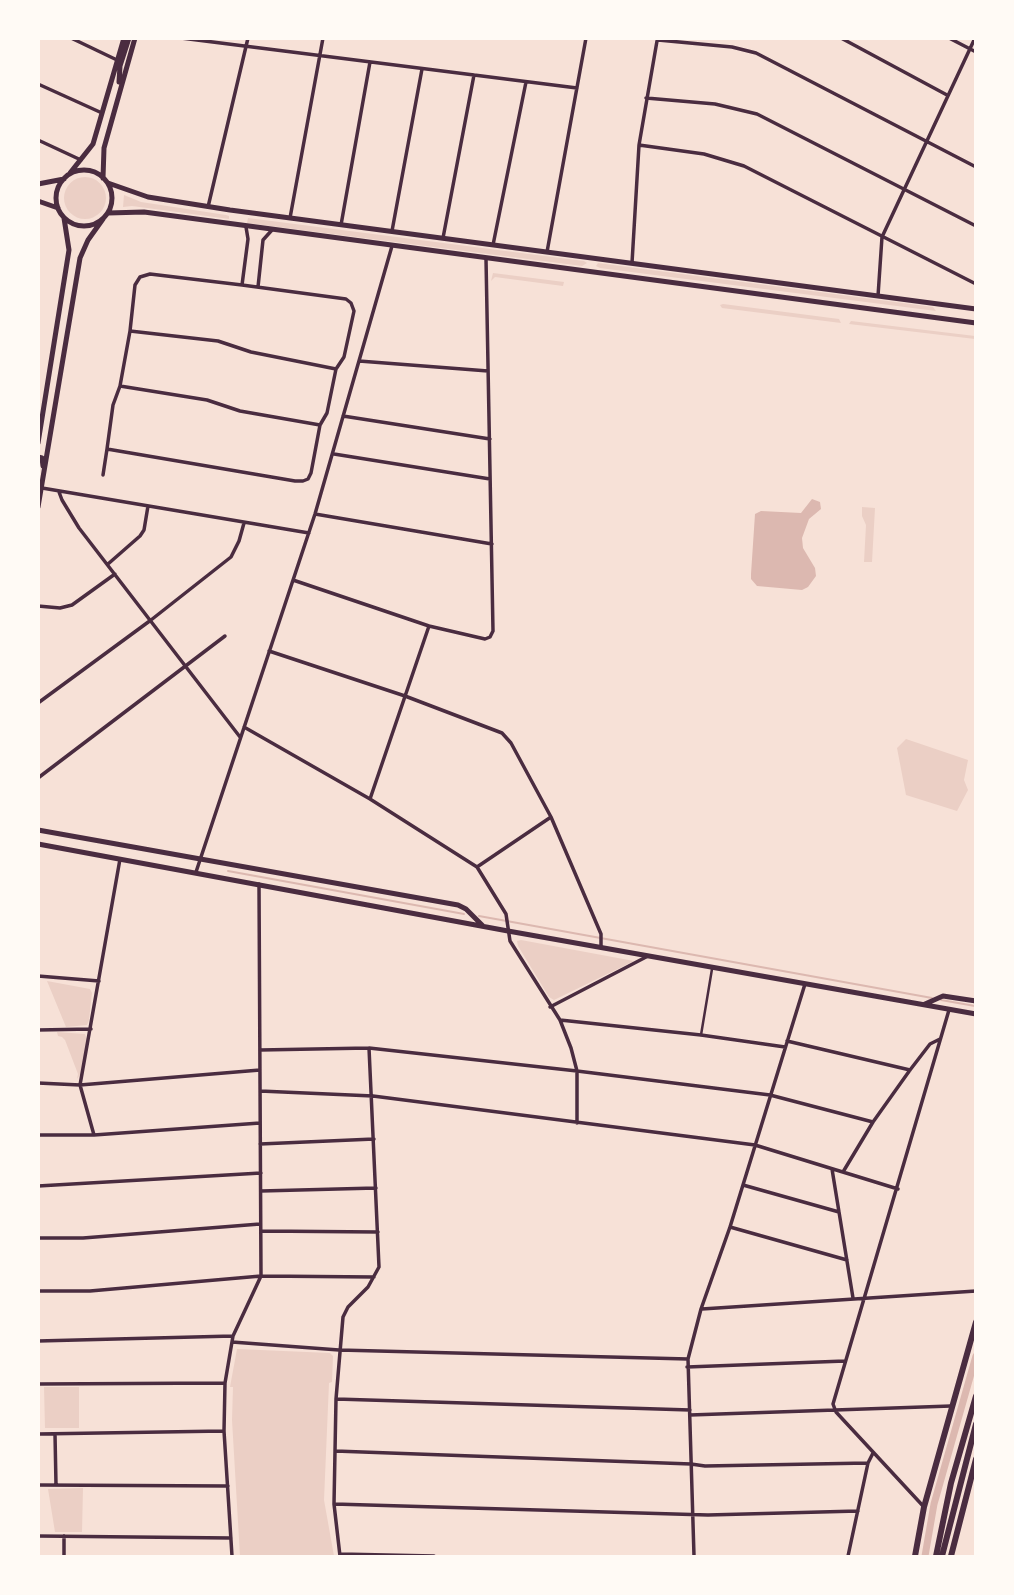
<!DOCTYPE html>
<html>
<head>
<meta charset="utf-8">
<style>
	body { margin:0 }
	#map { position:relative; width:1014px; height:1595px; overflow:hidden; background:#f7e1d7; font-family:Signika,sans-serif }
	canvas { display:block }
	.frame { position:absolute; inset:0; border:40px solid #fffaf5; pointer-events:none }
</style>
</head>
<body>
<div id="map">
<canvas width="1014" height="1595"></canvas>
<div class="frame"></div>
</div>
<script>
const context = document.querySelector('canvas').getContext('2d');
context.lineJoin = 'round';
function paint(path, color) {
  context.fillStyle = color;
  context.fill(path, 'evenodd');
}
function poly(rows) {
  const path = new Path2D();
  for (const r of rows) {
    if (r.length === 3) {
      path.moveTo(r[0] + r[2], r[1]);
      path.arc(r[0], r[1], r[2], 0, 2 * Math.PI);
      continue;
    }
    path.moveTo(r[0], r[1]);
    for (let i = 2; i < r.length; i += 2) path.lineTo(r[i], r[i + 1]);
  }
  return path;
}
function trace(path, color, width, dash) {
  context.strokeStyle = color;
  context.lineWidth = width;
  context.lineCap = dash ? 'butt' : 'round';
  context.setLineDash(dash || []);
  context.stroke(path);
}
const green = poly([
	[85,198,21],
	[124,195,141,202,226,215,229,216,229,219,132,206,123,207],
	[248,218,584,261,587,263,582,266,247,223],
	[598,263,933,307,936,311,600,268,596,266],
	[493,273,564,282,563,286,495,277,491,281],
	[723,304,839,319,841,323,722,308,720,305],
	[851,321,975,336,975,339,849,324],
	[862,507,875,508,872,562,864,562,866,525,862,516],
	[906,739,968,760,964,780,968,790,957,811,906,795,897,748],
	[521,940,634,961,554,1000,549,997,518,946,517,941],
	[47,981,90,989,92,993,89,1020,87,1025,66,1027],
	[57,1032,85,1034,87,1040,82,1072,77,1079,78,1074,65,1040,62,1037,58,1036],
	[237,1349,330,1353,333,1356,332,1382,329,1383,324,1500,334,1556,240,1556,232,1420,233,1387,230,1387],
	[44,1387,79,1387,79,1428,45,1428],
	[83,1488,82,1532,55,1532,48,1489]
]);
const water = poly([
	[812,499,820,502,821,509,809,519,802,538,803,548,815,568,816,576,808,587,802,590,757,586,751,579,751,574,755,514,761,511,801,513]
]);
const stream = poly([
	[228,871,464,914],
	[479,916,932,998],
	[941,1000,975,1006]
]);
const canal = poly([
	[925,1556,934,1504,976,1356]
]);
const pedestrian = poly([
	[701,1035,712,969]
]);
const minor = poly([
	[71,38,117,60],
	[181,38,577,88],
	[841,38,947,95],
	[949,38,976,52],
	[658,40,732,47,756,53,976,167],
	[38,84,102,113],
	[646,98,715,104,757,114,976,226],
	[38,140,81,160],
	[639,145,704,154,744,166,976,284],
	[208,207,248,38],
	[290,218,323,38],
	[341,225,370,62],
	[392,231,422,69],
	[443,238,474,75],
	[493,245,526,82],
	[547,252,586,38],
	[632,263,639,145,657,41],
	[242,285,248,239,246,227],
	[258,287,263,240,272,230],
	[878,296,882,237,975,38],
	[130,331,218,341,251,352,336,369],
	[359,361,488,371],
	[120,386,207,400,240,411,320,425],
	[343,416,490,439],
	[334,454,490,479],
	[103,475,107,449,113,405,120,386,130,331,135,285,140,277,150,274,242,285,346,299,351,303,354,311,344,357,336,369,327,413,320,425,311,473,308,479,303,481,295,481,107,449],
	[42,488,309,533],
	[59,492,62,500,79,528,240,737],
	[315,514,492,544],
	[108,564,140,536,144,530,148,506],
	[293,580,429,626,485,639,490,637,493,631,486,259],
	[38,606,60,608,72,605,115,574],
	[269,651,405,696,502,733,511,743,551,817,601,934,601,947],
	[38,703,151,620,231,557,239,541,244,523],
	[244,727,370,799,477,867,506,914,510,941,560,1020,571,1048,577,1071,577,1123],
	[38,778,225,636],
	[370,799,429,626],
	[477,867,551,817],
	[196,872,315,514,392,246],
	[38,976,99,981],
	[550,1007,648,956],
	[560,1020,701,1035,785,1047],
	[38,1030,91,1029],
	[787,1041,910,1070],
	[260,1050,369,1048,577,1071,770,1095,873,1122],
	[38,1083,80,1085,260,1070],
	[260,1091,373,1096,755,1145,898,1189],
	[38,1135,94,1135,260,1123],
	[94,1135,80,1085,120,859],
	[260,1144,374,1139],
	[832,1169,853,1298],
	[843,1172,873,1122,910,1070,930,1044,940,1039],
	[743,1185,839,1212],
	[38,1186,261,1173],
	[261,1191,376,1188],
	[730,1227,847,1260],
	[261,1231,378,1232],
	[38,1238,83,1238,260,1224],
	[38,1291,90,1291,261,1276,374,1277],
	[702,1309,976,1291],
	[38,1341,233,1336],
	[232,1342,339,1350,688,1359],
	[687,1367,845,1361],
	[38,1384,225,1383],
	[336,1399,690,1410],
	[690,1415,951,1406],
	[38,1434,224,1431],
	[55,1434,56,1485],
	[335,1451,691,1464,705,1466,868,1463],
	[38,1485,228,1486],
	[334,1504,708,1515,858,1511],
	[924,1507,836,1412,833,1404,949,1010],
	[38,1536,231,1538],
	[64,1536,64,1556],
	[340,1554,434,1556],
	[232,1556,224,1431,225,1383,233,1336,261,1276,259,884],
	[340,1556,334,1504,336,1399,343,1317,348,1307,368,1287,379,1267,369,1048],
	[694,1556,688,1359,701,1309,730,1227,805,984],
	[848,1556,868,1463,873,1453]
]);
const tertiary = poly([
	[38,830,458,905,466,909,483,926],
	[38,844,508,931,976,1014],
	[925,1004,943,996,976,1001]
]);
const secondary = poly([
	[119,82,120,66,129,38],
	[84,198,28],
	[70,173,93,144,124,38],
	[103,178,104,148,135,38],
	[108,183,148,197,230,210,976,309],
	[38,184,64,179],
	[38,201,58,208],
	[108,213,144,212,976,323],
	[38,443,69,250,64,218],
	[38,457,42,458,43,466],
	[38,507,80,258,88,240,103,219]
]);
const primary = poly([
	[915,1556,924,1507,976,1322],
	[936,1556,951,1483,976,1396],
	[942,1556,976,1424],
	[951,1556,976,1459]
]);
paint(green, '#ebcfc5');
paint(water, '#dcb8b0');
trace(stream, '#dcb8b0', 2);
trace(canal, '#dcb8b0', 7);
trace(pedestrian, '#4a2c40', 2.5);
trace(minor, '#4a2c40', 3.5);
trace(tertiary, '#4a2c40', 5);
trace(secondary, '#4a2c40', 5);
trace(primary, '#4a2c40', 6);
</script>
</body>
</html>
